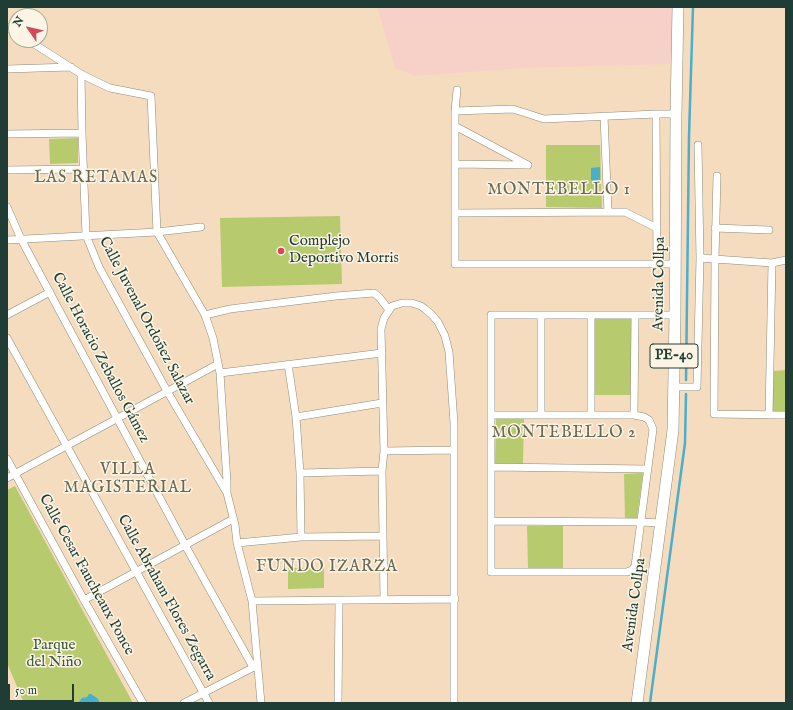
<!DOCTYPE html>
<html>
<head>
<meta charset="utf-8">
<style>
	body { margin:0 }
	#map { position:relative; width:793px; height:710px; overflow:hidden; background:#f5dcbf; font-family:"IM FELL English",serif }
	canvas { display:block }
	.frame { position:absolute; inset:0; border:8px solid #1f3d34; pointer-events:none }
	.north { position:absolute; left:8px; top:8px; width:40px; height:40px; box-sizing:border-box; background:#fcf5e5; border:1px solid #a4ab9e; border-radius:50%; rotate:304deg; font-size:11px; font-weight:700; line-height:16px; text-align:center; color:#1f3d34 }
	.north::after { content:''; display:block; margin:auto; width:14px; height:18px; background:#d1495b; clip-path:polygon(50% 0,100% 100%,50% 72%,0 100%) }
	.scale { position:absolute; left:8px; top:684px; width:66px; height:18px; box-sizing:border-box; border:2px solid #1f3d34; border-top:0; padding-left:5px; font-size:12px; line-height:14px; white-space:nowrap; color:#1f3d34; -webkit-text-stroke:3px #fcf5e5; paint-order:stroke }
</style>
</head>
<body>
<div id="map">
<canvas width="793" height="710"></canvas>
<div class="frame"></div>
<div class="north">N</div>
<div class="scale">50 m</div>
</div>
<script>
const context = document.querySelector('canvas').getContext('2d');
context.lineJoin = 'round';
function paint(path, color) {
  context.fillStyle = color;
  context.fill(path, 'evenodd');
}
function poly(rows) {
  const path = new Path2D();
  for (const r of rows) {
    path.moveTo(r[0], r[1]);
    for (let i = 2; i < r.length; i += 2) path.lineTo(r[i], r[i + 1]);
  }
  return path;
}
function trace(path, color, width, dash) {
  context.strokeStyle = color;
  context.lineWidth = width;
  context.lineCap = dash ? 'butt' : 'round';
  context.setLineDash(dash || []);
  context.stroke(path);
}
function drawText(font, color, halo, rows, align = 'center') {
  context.font = font + ' "IM FELL English",serif';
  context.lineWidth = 3;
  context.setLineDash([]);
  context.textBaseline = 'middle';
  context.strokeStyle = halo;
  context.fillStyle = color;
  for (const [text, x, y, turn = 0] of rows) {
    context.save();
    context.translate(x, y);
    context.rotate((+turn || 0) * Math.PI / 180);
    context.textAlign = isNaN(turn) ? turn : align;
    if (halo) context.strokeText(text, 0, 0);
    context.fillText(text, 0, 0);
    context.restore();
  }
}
const built = poly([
	[377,7,675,7,673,64,524,68,415,76,395,68]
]);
const green = poly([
	[78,138,78,163,50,164,49,139],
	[546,145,600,145,602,208,546,207],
	[340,216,342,284,222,287,220,218],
	[595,319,631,319,631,395,594,395],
	[786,370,786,412,772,411,774,371],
	[496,418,524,419,523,464,495,464],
	[643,473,637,518,625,518,624,474],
	[15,486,133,703,24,703,7,663,7,490],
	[527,526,563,526,563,569,528,568],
	[288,568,324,568,324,588,288,589]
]);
const water = poly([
	[600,167,600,180,595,183,591,180,591,168],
	[89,694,91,694,94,696,98,699,100,703,78,703,82,698,87,697]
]);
const stream = poly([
	[686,380,689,136,693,7],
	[650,703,685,443,686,394]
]);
const minor = poly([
	[7,27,16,33],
	[28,40,81,74,95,81,110,88,151,96,157,232,205,315,213,338,220,373,227,482,227,493],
	[7,69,71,67],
	[81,74,82,133,86,235,99,267,167,391,227,493,235,525,237,543,252,601],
	[457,90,455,111,455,264,676,264],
	[455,111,513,109,544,119,656,114,676,114],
	[656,114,657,264],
	[604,116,608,212],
	[455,126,528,165],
	[7,134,82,133],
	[455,164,526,165],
	[7,170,84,169],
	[717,176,715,259,714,414,786,415],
	[7,207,21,239,117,418,185,545,253,667],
	[455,213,625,212,657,228],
	[715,228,769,230],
	[7,240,157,232,201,227],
	[700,258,772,263,786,260],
	[7,315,50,292],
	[205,315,230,309,336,296,374,293,379,297,389,310],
	[7,338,209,703],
	[288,364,296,417,300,473,301,537],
	[220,373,382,353],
	[674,387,697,387,700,258,698,145],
	[491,415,634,415,644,417,649,420,653,429,635,566,632,570,627,572,491,572,491,315,675,315],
	[541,415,541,315],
	[591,415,591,315],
	[634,415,635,315],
	[769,415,772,263],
	[296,417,382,403],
	[384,451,454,450],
	[7,459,84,600,143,703],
	[491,467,648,469],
	[300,473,382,471],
	[7,478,218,364],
	[491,521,641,522,661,523],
	[237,543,301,537,383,536],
	[84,600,233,519],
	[384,600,382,471,384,451,381,329,384,318,392,306,402,303,412,303,421,306,425,309,432,315,438,322,445,336,449,352,454,423,454,703],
	[184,703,256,666],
	[261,703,252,601,455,599],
	[338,703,339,601]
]);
const primary = poly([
	[637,703,673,430,675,315,676,114,678,7]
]);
const markers = [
	[281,251,4,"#d1495b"]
];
const shields = [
	[674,356,48]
];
const shieldNames = [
	["PE-40",674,356]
];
const poiNames = [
	["Complejo",289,242],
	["Deportivo Morris",289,259]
];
const streetNames = [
	["Avenida Collpa",660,284,-89],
	["Calle Juvenal Ordoñez Salazar",146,321,62],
	["Calle Horacio Zeballos Gámez",100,358,62],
	["Calle Cesar Faucheaux Ponce",86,575,61],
	["Calle Abraham Flores Zegarra",166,598,61],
	["Avenida Collpa",635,605,-82]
];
const parkNames = [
	["Parque",54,646],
	["del Niño",54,663]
];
const neighbourhoodNames = [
	["LAS RETAMAS",96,179],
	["MONTEBELLO 1",559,191],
	["MONTEBELLO 2",564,434],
	["VILLA",128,471],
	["MAGISTERIAL",128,489],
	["FUNDO IZARZA",327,568]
];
paint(built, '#f7d1c7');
paint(green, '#b7cb6e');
paint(water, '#4baeca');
trace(stream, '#4baeca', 2.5);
trace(minor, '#8a8c7a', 8);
trace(primary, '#8a8c7a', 12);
trace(minor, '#fff', 7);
trace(primary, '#fff', 11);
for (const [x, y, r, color] of markers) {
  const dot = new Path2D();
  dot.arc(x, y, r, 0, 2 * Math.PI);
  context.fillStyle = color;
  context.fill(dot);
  trace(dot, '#fcf5e5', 1.5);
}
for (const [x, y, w] of shields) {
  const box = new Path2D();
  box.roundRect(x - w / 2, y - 12, w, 24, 3);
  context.fillStyle = '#fcf5e5';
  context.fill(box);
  trace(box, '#1f3d34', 1);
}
drawText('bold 14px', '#1f3d34', null, shieldNames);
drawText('15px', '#1f3d34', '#fcf5e5', poiNames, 'left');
drawText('15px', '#1f3d34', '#fcf5e5', streetNames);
drawText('15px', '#3d5940', '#fcf5e5', parkNames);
context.letterSpacing = '1px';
drawText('16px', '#686751', '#fcf5e5', neighbourhoodNames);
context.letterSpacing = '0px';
</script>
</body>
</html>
